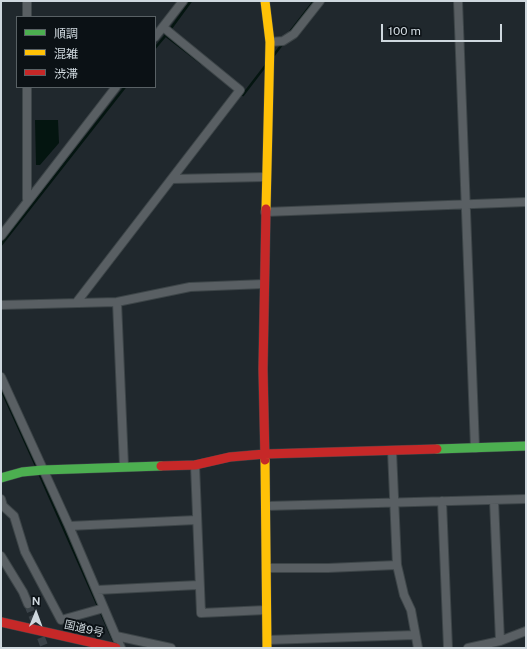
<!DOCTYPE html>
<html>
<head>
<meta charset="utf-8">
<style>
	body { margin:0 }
	#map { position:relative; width:527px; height:649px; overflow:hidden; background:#20282d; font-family:"Public Sans","Noto Sans JP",sans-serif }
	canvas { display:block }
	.frame { position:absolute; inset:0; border:2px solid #cfd8de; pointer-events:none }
	.legend { position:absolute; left:16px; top:16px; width:140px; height:72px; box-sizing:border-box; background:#0b1115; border:1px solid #596165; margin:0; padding:5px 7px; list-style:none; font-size:12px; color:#cfd8de }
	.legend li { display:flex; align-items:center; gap:8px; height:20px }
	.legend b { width:20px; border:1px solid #596165 }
	.north { position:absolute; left:16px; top:593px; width:40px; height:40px; -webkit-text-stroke:3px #0b1115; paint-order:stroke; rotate:1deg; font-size:11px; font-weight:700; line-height:16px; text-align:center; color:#cfd8de }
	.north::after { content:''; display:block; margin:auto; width:14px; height:18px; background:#cfd8de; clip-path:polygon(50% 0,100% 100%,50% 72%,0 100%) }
	.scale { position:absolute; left:381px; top:24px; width:121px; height:18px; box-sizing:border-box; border:2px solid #cfd8de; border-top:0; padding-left:5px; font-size:12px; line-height:14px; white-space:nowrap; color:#cfd8de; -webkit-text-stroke:3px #0b1115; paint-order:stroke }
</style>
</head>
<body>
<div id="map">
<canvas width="527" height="649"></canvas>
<div class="frame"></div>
<ul class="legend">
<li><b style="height:5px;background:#4caf50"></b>順調</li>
<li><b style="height:5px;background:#ffc107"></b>混雑</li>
<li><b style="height:5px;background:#c62828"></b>渋滞</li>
</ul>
<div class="north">N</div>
<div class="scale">100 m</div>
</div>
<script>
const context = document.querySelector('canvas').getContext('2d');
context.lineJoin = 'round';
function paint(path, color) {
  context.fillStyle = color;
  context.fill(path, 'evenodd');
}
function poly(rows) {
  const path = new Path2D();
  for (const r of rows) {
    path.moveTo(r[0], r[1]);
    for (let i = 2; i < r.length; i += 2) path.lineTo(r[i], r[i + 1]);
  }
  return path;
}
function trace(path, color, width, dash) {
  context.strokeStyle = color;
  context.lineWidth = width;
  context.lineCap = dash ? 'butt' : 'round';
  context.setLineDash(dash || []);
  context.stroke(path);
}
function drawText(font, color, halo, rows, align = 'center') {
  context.font = font + ' "Public Sans","Noto Sans JP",sans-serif';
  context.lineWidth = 4;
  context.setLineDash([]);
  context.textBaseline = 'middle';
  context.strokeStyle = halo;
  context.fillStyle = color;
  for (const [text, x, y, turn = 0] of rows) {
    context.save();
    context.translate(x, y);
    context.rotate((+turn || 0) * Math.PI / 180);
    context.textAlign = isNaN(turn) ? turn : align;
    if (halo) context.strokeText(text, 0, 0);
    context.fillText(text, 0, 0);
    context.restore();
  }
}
const water = poly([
	[35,120,58,120,59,143,40,165,36,165]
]);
const stream = poly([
	[169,31,191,1],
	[290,32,314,1],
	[165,35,201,63],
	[155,48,166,35],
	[274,55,283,43],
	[240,93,243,95,266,65],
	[1,245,125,87],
	[1,389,37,468],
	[39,473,114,642]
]);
const streetTunnel = poly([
	[28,604,45,648]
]);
const street = poly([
	[27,1,27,17],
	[458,1,475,448],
	[155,37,183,1],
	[270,42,283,41,294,34,320,1],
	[27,87,27,199],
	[172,179,266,177],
	[265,212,526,202],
	[1,236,116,87],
	[117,302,124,466],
	[76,303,240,90,163,27],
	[1,305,117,302,190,287,264,284],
	[1,377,69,526,121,648],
	[392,451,397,565,404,595,411,610,418,648],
	[195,465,201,613,266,610],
	[1,499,3,506,14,516,25,552,61,620,104,608],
	[494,500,500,641],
	[442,501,448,648],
	[266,506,526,499],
	[69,526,196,520],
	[1,556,23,592,28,604],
	[266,568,328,568,397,565],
	[97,590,198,585],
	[116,636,171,648],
	[267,640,415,635],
	[468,648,500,641,526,631]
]);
const fast = poly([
	[437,449,526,446],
	[1,478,22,472,43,470,161,466]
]);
const slow = poly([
	[265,1,270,42,266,209],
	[265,460,267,648]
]);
const jam = poly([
	[265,460,263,369,266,209],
	[161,466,195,465,230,457,265,454,437,449]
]);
const jamBridge = poly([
	[1,622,116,648]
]);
const streetNames = [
	["国道9号",84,629,13]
];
paint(water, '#041510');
trace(stream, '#041510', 2.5);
trace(streetTunnel, '#3a4248', 8, [8, 4]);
trace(street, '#3d4548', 10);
trace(fast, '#3d4548', 10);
trace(slow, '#3d4548', 10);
trace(jam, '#3d4548', 10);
trace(street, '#595f63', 8);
trace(fast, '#4caf50', 9);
trace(slow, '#ffc107', 9);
trace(jam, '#c62828', 9);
trace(jamBridge, '#3d4548', 10, []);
trace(jamBridge, '#c62828', 9);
drawText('11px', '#cfd8de', '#0b1115', streetNames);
</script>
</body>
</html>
